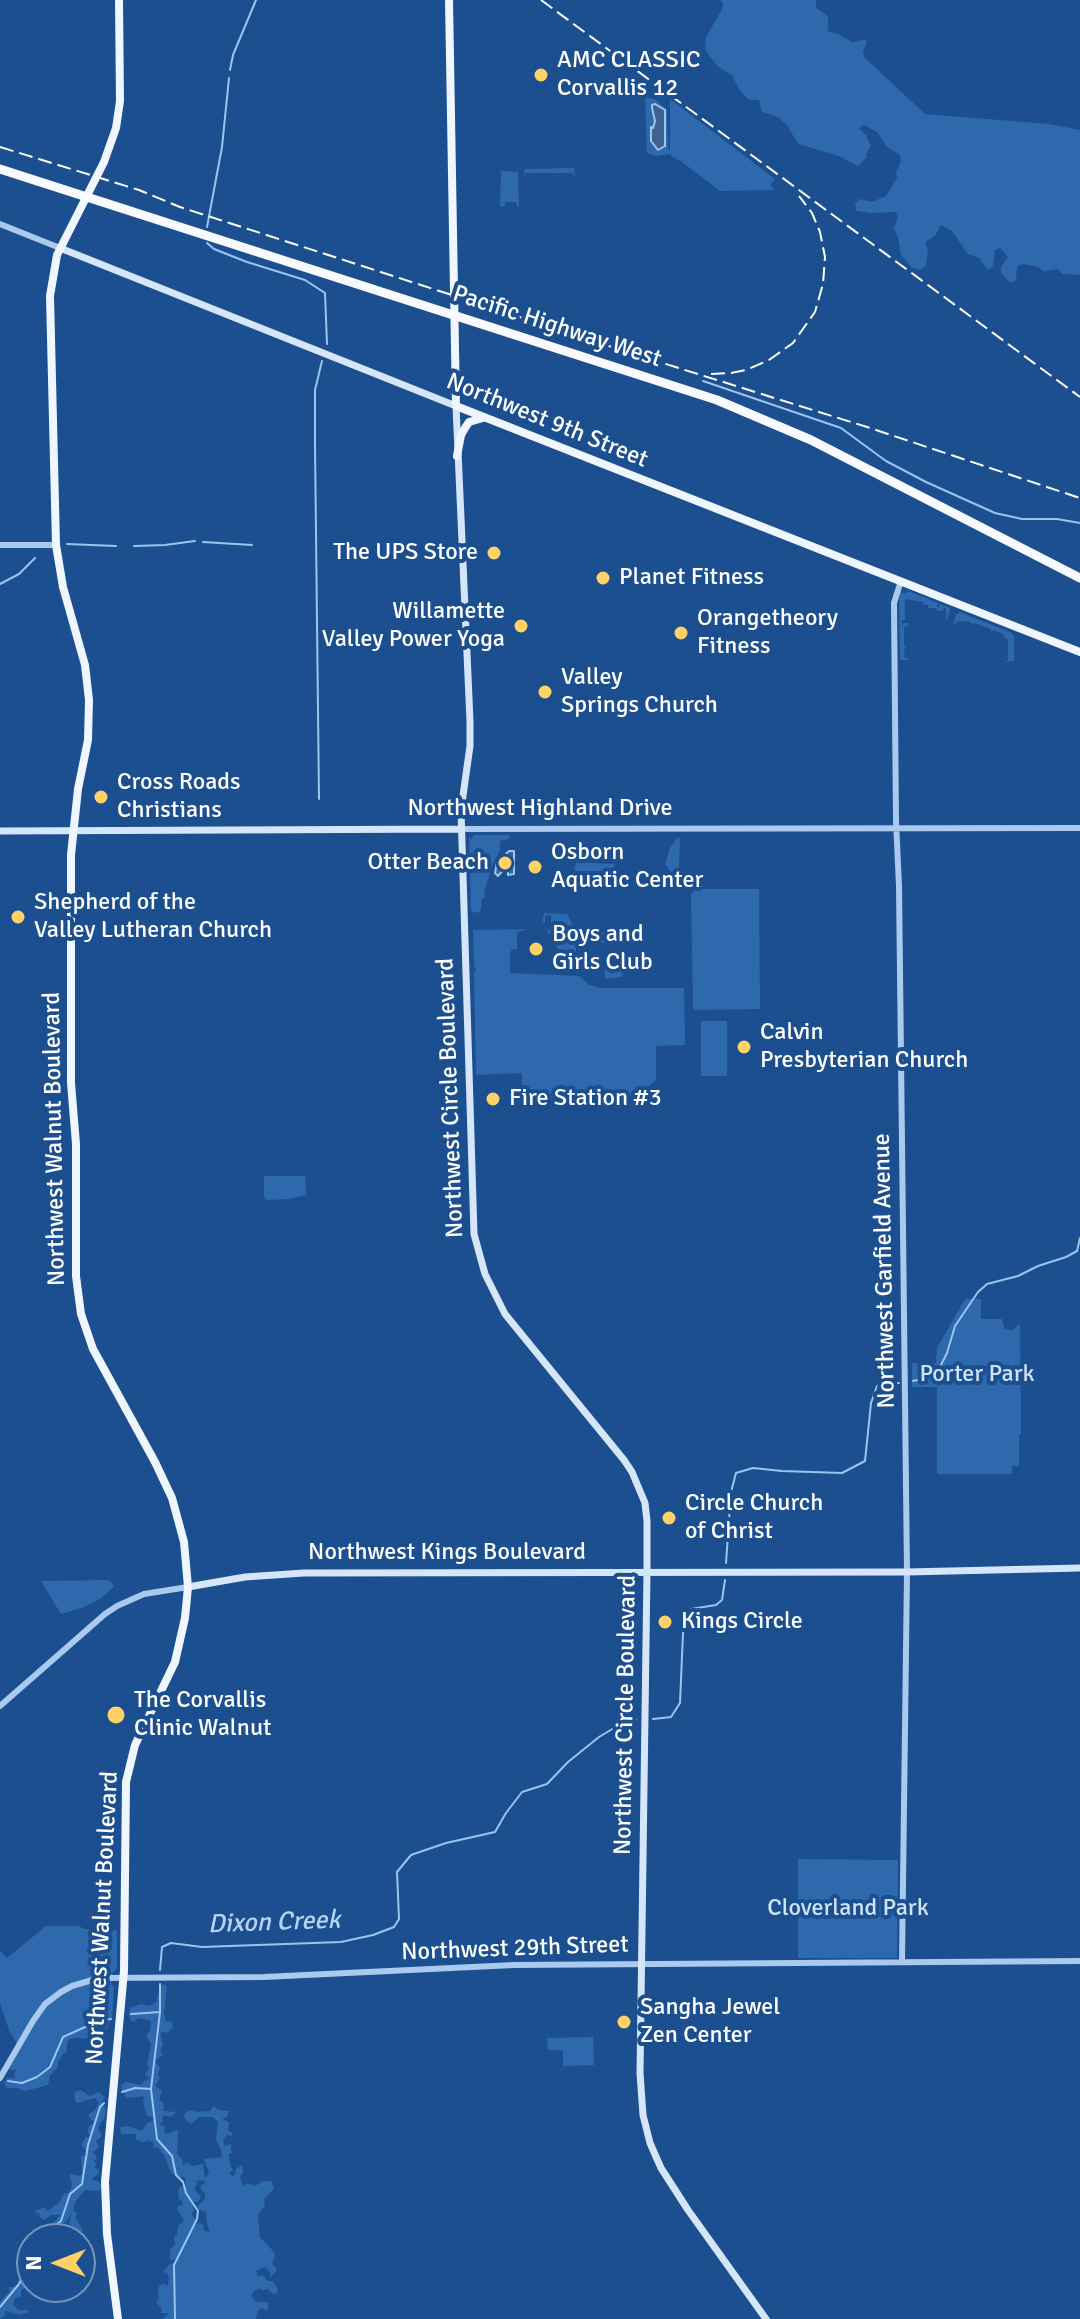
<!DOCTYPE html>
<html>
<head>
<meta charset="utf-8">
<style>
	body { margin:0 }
	#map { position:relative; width:1080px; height:2319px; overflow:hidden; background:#1b4f8f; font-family:Signika,sans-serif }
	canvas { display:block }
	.north { position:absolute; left:16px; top:2223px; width:80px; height:80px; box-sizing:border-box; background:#1b4f8f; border:2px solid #7695bc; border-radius:50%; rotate:270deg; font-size:22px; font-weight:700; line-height:32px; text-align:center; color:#fff }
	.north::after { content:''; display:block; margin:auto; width:28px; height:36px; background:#ffd166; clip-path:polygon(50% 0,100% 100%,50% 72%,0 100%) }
</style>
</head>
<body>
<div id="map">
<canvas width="1080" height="2319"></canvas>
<div class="north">N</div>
</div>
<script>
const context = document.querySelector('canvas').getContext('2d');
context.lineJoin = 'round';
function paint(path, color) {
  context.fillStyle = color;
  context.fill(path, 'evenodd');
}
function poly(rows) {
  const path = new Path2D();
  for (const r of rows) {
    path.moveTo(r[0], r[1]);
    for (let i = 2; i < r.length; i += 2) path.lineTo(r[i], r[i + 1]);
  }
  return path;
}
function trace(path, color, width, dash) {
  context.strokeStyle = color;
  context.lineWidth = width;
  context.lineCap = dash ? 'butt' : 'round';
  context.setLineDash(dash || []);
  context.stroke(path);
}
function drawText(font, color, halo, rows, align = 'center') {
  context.font = font + ' Signika,sans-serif';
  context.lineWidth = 8;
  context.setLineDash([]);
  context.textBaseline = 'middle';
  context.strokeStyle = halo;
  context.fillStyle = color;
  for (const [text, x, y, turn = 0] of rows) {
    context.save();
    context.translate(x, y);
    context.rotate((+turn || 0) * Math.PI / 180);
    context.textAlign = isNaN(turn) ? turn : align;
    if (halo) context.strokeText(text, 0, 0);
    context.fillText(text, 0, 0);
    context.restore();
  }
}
const green = poly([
	[721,0,816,0,816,8,828,16,828,31,840,35,852,42,865,39,867,42,863,51,864,57,925,114,1049,124,1080,130,1080,275,1062,274,1058,269,1043,271,1038,267,1022,264,1017,267,1016,280,1011,283,1001,273,1001,267,1008,257,1000,248,995,250,993,266,988,270,979,258,968,254,952,231,941,225,935,236,925,242,928,250,926,266,920,270,911,267,901,255,898,237,894,228,898,217,896,212,872,213,856,211,856,208,855,203,860,199,872,202,886,196,897,178,896,172,901,161,900,155,887,147,877,132,864,125,859,128,866,135,871,146,866,154,867,157,858,166,839,156,798,144,787,125,778,117,762,112,759,100,749,100,739,89,732,75,718,67,705,50,706,37,722,9,723,4],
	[645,97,655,99,667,110,668,148,670,151,670,99,775,179,770,185,775,190,720,191,682,162,671,156,670,154,656,156,647,153],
	[655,114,666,118,666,134,663,147,651,133,651,128,656,120],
	[574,168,575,177,572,173,526,173,524,177,525,169],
	[501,171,518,172,519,206,517,206,516,202,505,202,505,207,500,206],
	[908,591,938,603,937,606,939,607,940,604,948,607,950,610,946,622,946,608,943,608,943,611,937,611,936,608,928,608,928,605,924,605,923,602,905,599,905,620,902,620,902,630,903,623,908,623,908,626,904,627,904,645,908,647,905,647,904,653,905,658,908,658,908,660,902,660,900,658,899,600,901,592,905,594],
	[960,612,1012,633,1014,637,1014,661,1005,662,1008,660,1008,639,1004,638,1005,635,993,630,991,633,991,629,974,623,972,625,971,622,959,621,953,625,956,614],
	[474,835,510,835,509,839,500,841,500,851,493,863,484,892,485,898,482,898,481,910,478,913,471,911,469,836,471,840],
	[678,837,680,839,679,869,681,877,679,878,674,876,665,864,670,848],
	[576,862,614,864,615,875,611,875,610,871,574,871],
	[695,889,759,889,760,1009,696,1010,693,1008,691,895],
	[545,910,545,913,567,914,574,927,551,928,551,915,545,916,545,923,542,923],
	[528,929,517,932,517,949,512,949,510,954,510,973,579,976,589,985,600,988,684,988,685,1045,656,1046,656,1080,646,1089,645,1106,522,1106,522,1073,476,1075,474,972,476,970,474,966,473,930],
	[540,929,576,931,576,963,560,968,559,966,564,964,565,959,558,953,555,934,548,934,548,930],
	[582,932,614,932,614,943,582,943],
	[605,958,611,958,614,970,622,968,622,977,605,979],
	[701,1021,727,1021,727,1076,701,1076],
	[264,1176,305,1176,306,1195,289,1199,266,1200,264,1197],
	[965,1299,981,1299,981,1319,1002,1319,1004,1328,1012,1331,1020,1323,1021,1434,1019,1435,1019,1466,1012,1466,1012,1474,937,1474,937,1387,912,1387,912,1363,936,1363,937,1348],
	[110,1580,114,1587,100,1599,84,1607,61,1614,41,1581],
	[798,1859,898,1860,897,1958,798,1958],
	[46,1926,79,1926,84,1929,117,1930,117,1968,112,1973,111,1983,114,1987,112,2019,101,2020,102,2023,109,2022,107,2028,105,2030,93,2027,88,2038,82,2039,78,2037,68,2040,66,2053,63,2054,58,2062,58,2067,50,2075,48,2085,25,2091,17,2088,7,2088,4,2083,7,2078,15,2078,14,2073,17,2070,5,2069,18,2046,9,2030,0,2003,0,1951,7,1958],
	[164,1984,167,1987,164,2013,166,2021,172,2022,173,2027,169,2032,166,2033,164,2031,160,2033,163,2044,160,2051,163,2055,157,2059,156,2063,160,2067,158,2075,160,2078,155,2086,162,2091,159,2100,164,2104,163,2111,176,2112,171,2117,163,2115,163,2121,159,2124,165,2127,164,2132,167,2134,176,2130,178,2131,177,2154,183,2160,182,2163,184,2166,186,2162,192,2166,203,2164,205,2178,209,2173,204,2159,222,2157,221,2150,216,2140,218,2122,213,2117,199,2117,191,2124,185,2119,184,2114,190,2110,196,2112,210,2111,214,2106,218,2110,229,2111,227,2117,222,2119,229,2122,228,2131,233,2133,232,2136,227,2135,223,2141,225,2146,231,2144,231,2151,234,2152,229,2154,229,2161,233,2171,230,2172,230,2174,234,2176,236,2169,242,2165,243,2173,240,2177,243,2187,246,2183,255,2186,263,2181,271,2181,274,2188,264,2200,265,2206,260,2211,258,2218,260,2237,274,2252,275,2257,272,2264,276,2268,276,2271,270,2278,270,2272,265,2267,256,2271,258,2277,263,2275,267,2281,273,2281,278,2290,276,2294,273,2294,268,2289,262,2290,259,2288,252,2293,252,2297,256,2302,267,2302,269,2307,266,2311,262,2308,258,2310,256,2319,162,2319,169,2313,161,2313,162,2309,156,2302,159,2298,158,2289,160,2285,165,2283,167,2287,169,2280,168,2273,163,2272,170,2264,176,2261,175,2259,170,2261,170,2250,175,2244,174,2237,177,2235,178,2226,184,2221,177,2209,178,2206,183,2205,182,2201,179,2199,178,2191,180,2187,186,2185,185,2177,179,2177,171,2173,165,2157,158,2147,154,2148,153,2142,148,2141,148,2138,146,2142,141,2142,139,2140,136,2140,136,2134,121,2134,120,2127,128,2126,142,2131,146,2124,152,2121,154,2118,146,2115,143,2099,145,2096,127,2098,122,2091,121,2085,126,2082,141,2085,144,2081,150,2079,145,2074,149,2069,147,2064,151,2044,146,2036,150,2031,151,2021,140,2018,132,2022,129,2016,130,2008,141,2004,149,2006,156,2002,160,1986],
	[204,2180,205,2183,200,2186,202,2191,205,2193,205,2199,197,2206,199,2210,206,2212,207,2224,210,2233,203,2229,204,2226,201,2223,196,2224,196,2220,191,2214,194,2211,192,2202,198,2202,201,2197,194,2189,197,2184,196,2181],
	[593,2037,594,2065,563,2066,563,2050,548,2050,547,2038],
	[80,2090,90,2096,98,2092,105,2097,102,2102,106,2110,105,2117,98,2128,102,2136,96,2141,99,2147,93,2152,97,2158,94,2161,97,2165,94,2168,98,2169,99,2173,92,2179,99,2182,102,2187,98,2191,85,2190,75,2202,73,2211,76,2212,76,2219,83,2230,80,2235,82,2245,80,2250,80,2239,71,2239,72,2226,69,2223,72,2213,67,2221,57,2227,53,2233,55,2236,53,2239,46,2239,45,2232,60,2215,51,2215,44,2220,39,2217,40,2213,37,2214,35,2211,46,2207,47,2211,59,2203,64,2194,70,2192,72,2185,69,2174,77,2175,78,2177,82,2174,81,2156,87,2155,87,2152,81,2145,86,2137,92,2137,88,2133,88,2127,94,2123,88,2115,95,2110,99,2102,95,2098,77,2103,75,2100,74,2092],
	[25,2268,29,2268,32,2272,27,2285,21,2291,21,2297,15,2298,13,2304,18,2310,28,2310,29,2312,19,2315,5,2311,5,2315,0,2319,0,2302,9,2292,9,2287,14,2287,18,2284,19,2279,23,2278]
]);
const water = poly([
	[655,104,665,110,665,146,658,150,651,141,651,127,653,128,655,121,652,108,652,105,655,104],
	[509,851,514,851,514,874,508,875,508,870,503,870,498,876,495,873,497,862,509,851]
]);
const stream = poly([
	[230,70,233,55,256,0],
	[207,227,222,147,229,78],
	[207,243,214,249,247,262,305,280,325,293,327,344],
	[703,381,841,428,886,461,926,482,995,513,1022,519,1057,519,1080,523],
	[203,542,252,545],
	[67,544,116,546],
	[134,546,165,545,195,541],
	[0,584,19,574,35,558],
	[319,799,315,444,315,390,322,361],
	[913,1381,931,1377,941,1365,947,1353,955,1326,978,1292,987,1284,1018,1276,1038,1266,1066,1257,1077,1251,1080,1238],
	[726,1563,731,1492,736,1473,753,1468,782,1471,842,1473,865,1461,871,1403,877,1386,882,1384,899,1383],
	[653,1719,671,1717,680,1703,683,1633,691,1609,716,1605,722,1600,725,1580],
	[160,1970,162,1947,171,1943,202,1947,341,1942,373,1935,394,1927,399,1919,397,1872,411,1855,446,1843,495,1832,506,1813,522,1792,547,1784,568,1762,599,1737,624,1722,636,1719],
	[160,1984,160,2012,151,2089,157,2139,172,2156,176,2175,183,2182,186,2193,198,2211,197,2219,174,2265,175,2319],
	[131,2014,160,2012],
	[8,2081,22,2083,37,2077,50,2067,63,2037,96,2022,111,2019],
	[122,2092,135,2088,151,2089],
	[47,2239,46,2232,61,2221,70,2194,82,2184,88,2145,100,2107,104,2103],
	[0,2307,19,2284,23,2276,23,2267,32,2263]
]);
const tertiary = poly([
	[0,224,60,248],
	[0,545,56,545],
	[901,581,894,603,896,821,899,886,907,1572,902,1962],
	[462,829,1080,828],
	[0,1706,105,1614,117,1606,144,1594,188,1587],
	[0,2078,33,2021,45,2004,61,1992,72,1986,99,1978,264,1977,514,1965,1080,1961]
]);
const secondary = poly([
	[60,248,456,406,470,721,470,746,461,810,474,1234,485,1274,505,1314,624,1460,632,1472,645,1503,647,1521,647,1572,640,2073,643,2115,650,2143,661,2168,688,2210,766,2319],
	[0,831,462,829],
	[188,1587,245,1577,304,1573,907,1572,1080,1568]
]);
const primary = poly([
	[449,0,456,406,1080,652],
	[457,456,461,435,465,428,469,422,483,418],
	[118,2319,107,2234,105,2182,124,1971,126,1782,135,1745,175,1662,185,1618,188,1587,184,1542,172,1498,155,1462,93,1349,81,1314,76,1276,76,1144,71,1083,71,855,78,789,88,740,89,700,85,665,63,587,56,545,50,296,57,255,104,162,116,128,120,101,119,0]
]);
const trunk = poly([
	[0,169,717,400,811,440,1080,578]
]);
const rail = poly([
	[541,0,1080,397],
	[0,147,139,190,180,207,637,355,867,427,1080,498],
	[711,374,731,373,746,370,769,360,793,343,815,312,823,284,825,257,820,232,812,213,799,196]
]);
const markers = [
	[541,75,8,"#ffd166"],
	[494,553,8,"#ffd166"],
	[603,578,8,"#ffd166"],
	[521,626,8,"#ffd166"],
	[681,633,8,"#ffd166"],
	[545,692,8,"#ffd166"],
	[101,797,8,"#ffd166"],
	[505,863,8,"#ffd166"],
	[535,867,8,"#ffd166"],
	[18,917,8,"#ffd166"],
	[536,949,8,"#ffd166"],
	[744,1047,8,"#ffd166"],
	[493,1099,8,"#ffd166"],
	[669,1518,8,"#ffd166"],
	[665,1622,8,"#ffd166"],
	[116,1715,10,"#ffd166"],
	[624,2022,8,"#ffd166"]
];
const poiNames = [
	["AMC CLASSIC",557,61],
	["Corvallis 12",557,89],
	["The UPS Store",478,553,"right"],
	["Planet Fitness",619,578],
	["Willamette",505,612,"right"],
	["Valley Power Yoga",505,640,"right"],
	["Orangetheory",697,619],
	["Fitness",697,647],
	["Valley",561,678],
	["Springs Church",561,706],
	["Cross Roads",117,783],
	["Christians",117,811],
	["Osborn",551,853],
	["Aquatic Center",551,881],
	["Otter Beach",489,863,"right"],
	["Shepherd of the",34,903],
	["Valley Lutheran Church",34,931],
	["Boys and",552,935],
	["Girls Club",552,963],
	["Calvin",760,1033],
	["Presbyterian Church",760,1061],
	["Fire Station #3",509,1099],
	["Circle Church",685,1504],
	["of Christ",685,1532],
	["Kings Circle",681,1622],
	["The Corvallis",134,1701],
	["Clinic Walnut",134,1729],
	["Sangha Jewel",640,2008],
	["Zen Center",640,2036]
];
const streetNames = [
	["Pacific Highway West",557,327,18],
	["Northwest 9th Street",547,421,22],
	["Northwest Highland Drive",540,809],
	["Northwest Circle Boulevard",451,1098,-92],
	["Northwest Walnut Boulevard",55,1139,-91],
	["Northwest Garfield Avenue",885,1271,-91],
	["Northwest Kings Boulevard",447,1553],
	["Northwest Circle Boulevard",626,1715,-89],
	["Northwest Walnut Boulevard",103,1918,-87],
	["Northwest 29th Street",515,1949,-2]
];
const parkNames = [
	["Porter Park",977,1375],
	["Cloverland Park",848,1909]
];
const waterNames = [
	["Dixon Creek",274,1923,-2]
];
paint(green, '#2e69ad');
paint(water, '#3c6290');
trace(water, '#9cc4f0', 2);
trace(stream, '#9cc4f0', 2);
trace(tertiary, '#a9c9ee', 6);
trace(secondary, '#d6e6fa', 7);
trace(primary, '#f0f6ff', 8);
trace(trunk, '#f8faff', 9);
trace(rail, '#fff', 2, [14, 6]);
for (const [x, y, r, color] of markers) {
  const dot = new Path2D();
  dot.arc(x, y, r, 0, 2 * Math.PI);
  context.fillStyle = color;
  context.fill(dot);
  trace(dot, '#1b4f8f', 3);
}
drawText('24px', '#fff', '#1b4f8f', poiNames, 'left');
drawText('24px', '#fff', '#1b4f8f', streetNames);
drawText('24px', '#cfe3fa', '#1b4f8f', parkNames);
drawText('italic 26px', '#b5d3f5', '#1b4f8f', waterNames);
</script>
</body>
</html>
